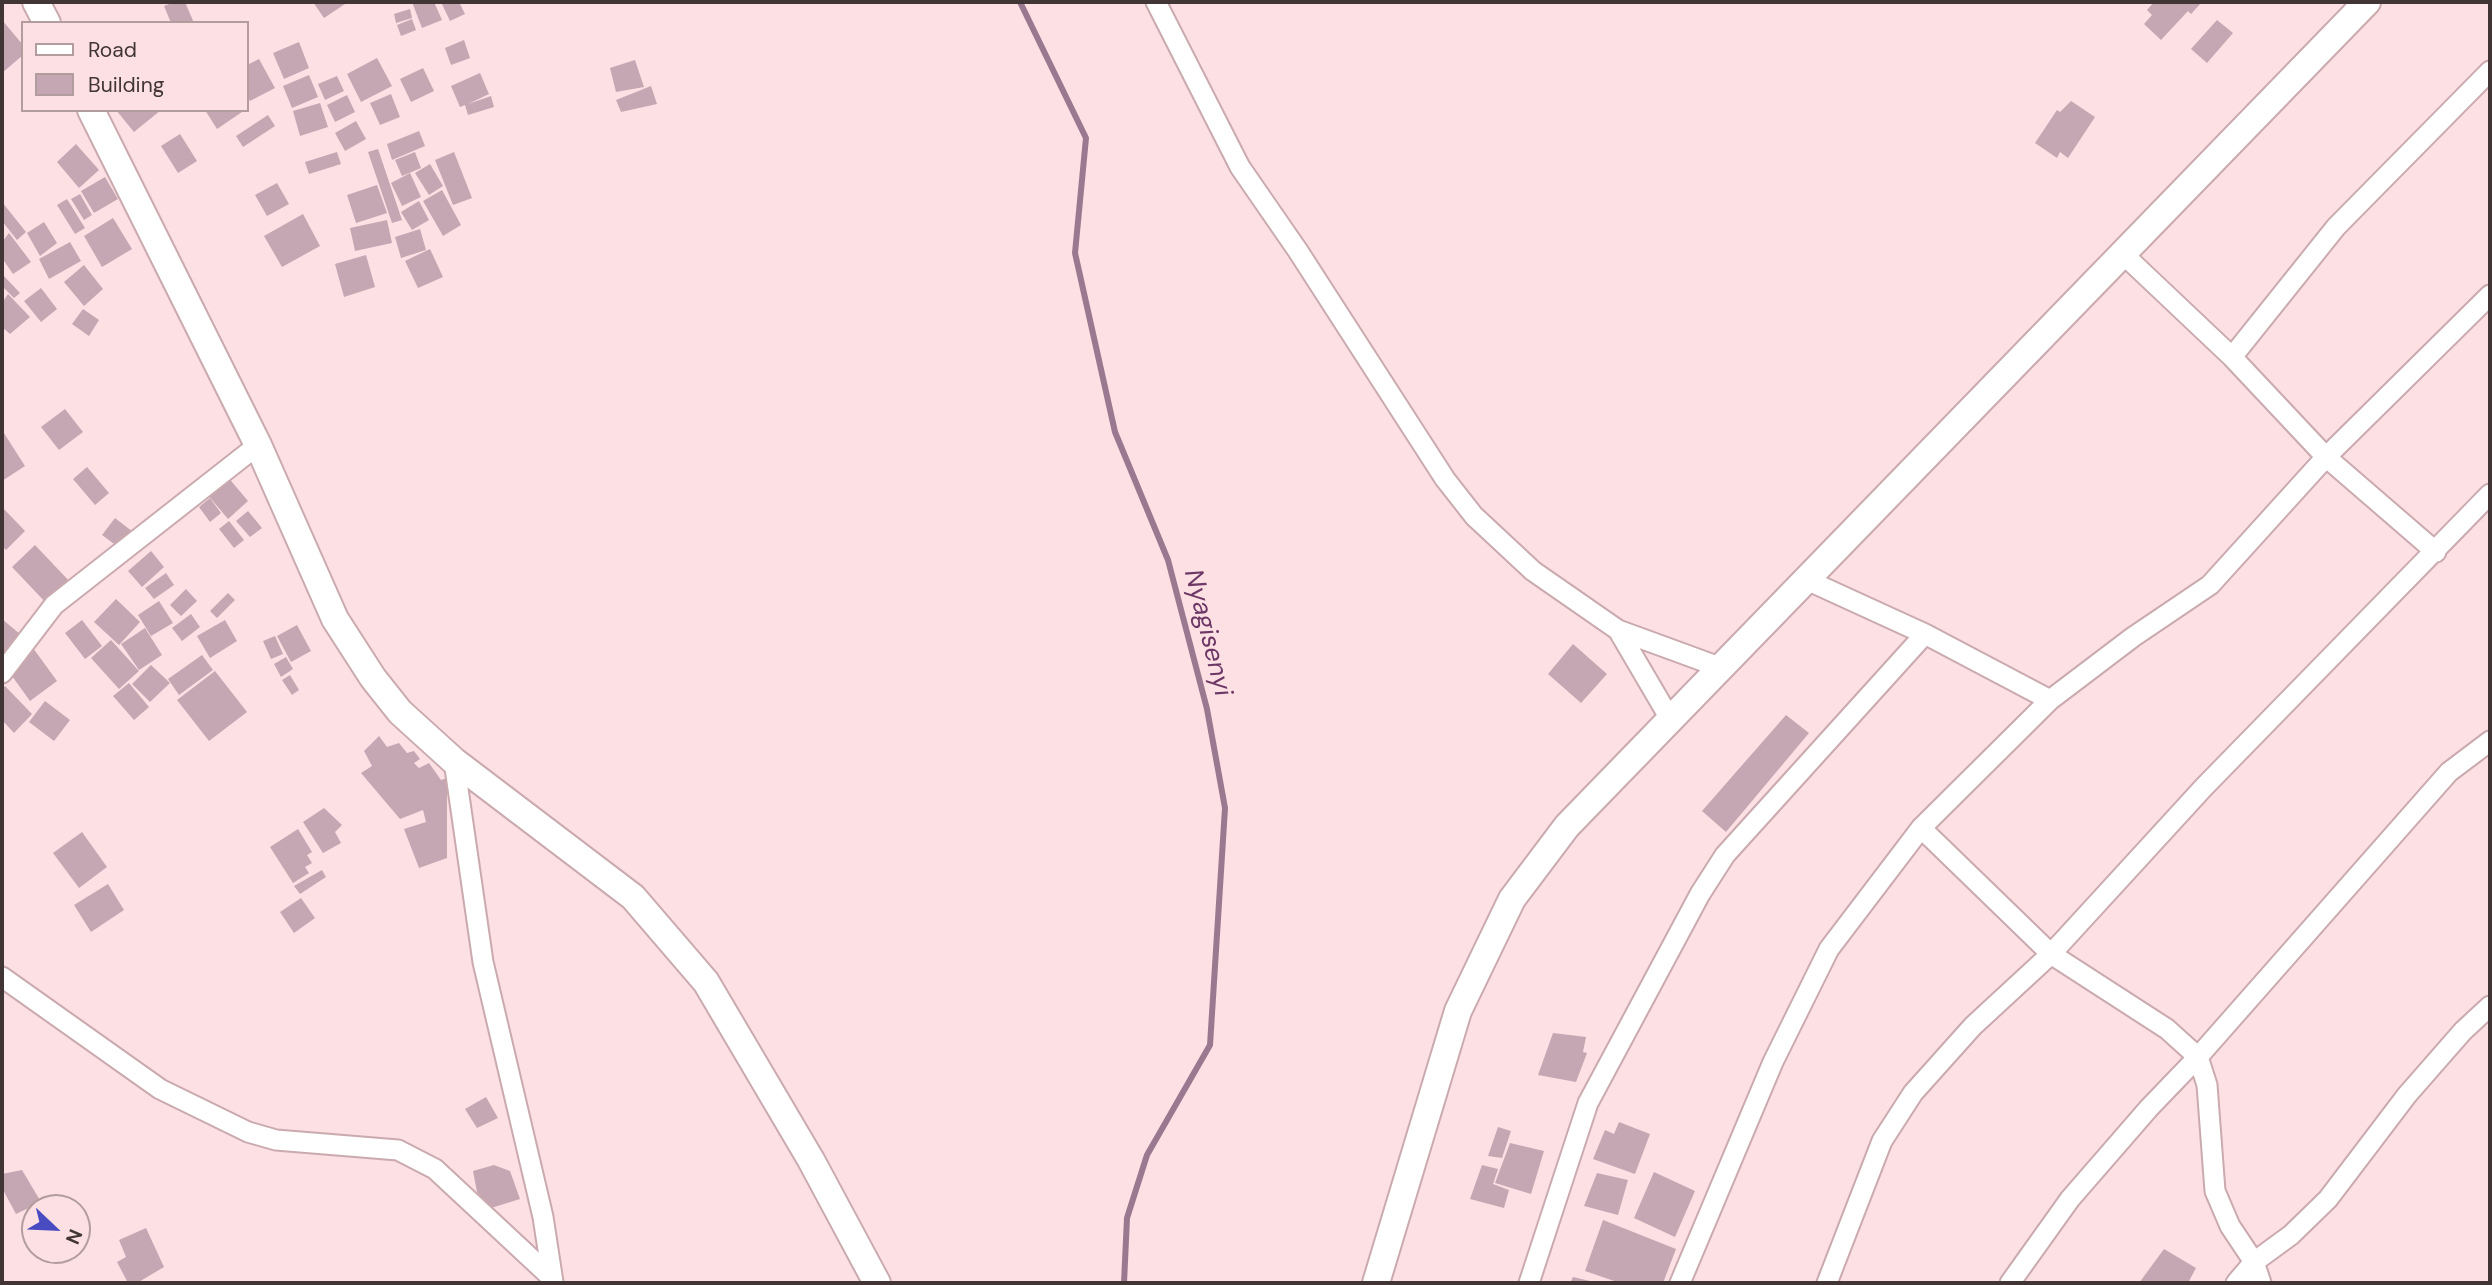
<!DOCTYPE html>
<html>
<head>
<meta charset="utf-8">
<style>
	body { margin:0 }
	#map { position:relative; width:2492px; height:1285px; overflow:hidden; background:#fce0e3; font-family:"DM Sans",sans-serif }
	canvas { display:block }
	.frame { position:absolute; inset:0; border:4px solid #423536; pointer-events:none }
	.legend { position:absolute; left:21px; top:21px; width:228px; height:91px; box-sizing:border-box; background:#fce0e3; border:2px solid #b29c9e; margin:0; padding:9px 12px; list-style:none; font-size:21px; color:#423536 }
	.legend li { display:flex; align-items:center; gap:14px; height:35px }
	.legend b { width:35px; border:2px solid #b29c9e }
	.north { position:absolute; left:21px; top:1194px; width:70px; height:70px; box-sizing:border-box; background:#fce0e3; border:2px solid #b29c9e; border-radius:50%; rotate:113deg; font-size:19px; font-weight:700; line-height:28px; text-align:center; color:#423536 }
	.north::after { content:''; display:block; margin:auto; width:24px; height:32px; background:#494bc1; clip-path:polygon(50% 0,100% 100%,50% 72%,0 100%) }
</style>
</head>
<body>
<div id="map">
<canvas width="2492" height="1285"></canvas>
<div class="frame"></div>
<ul class="legend">
<li><b style="height:9px;background:#fff"></b>Road</li>
<li><b style="height:19px;background:#c4a7b3"></b>Building</li>
</ul>
<div class="north">N</div>
</div>
<script>
const context = document.querySelector('canvas').getContext('2d');
context.lineJoin = 'round';
function poly(rows) {
  const path = new Path2D();
  for (const r of rows) {
    path.moveTo(r[0], r[1]);
    for (let i = 2; i < r.length; i += 2) path.lineTo(r[i], r[i + 1]);
  }
  return path;
}
function trace(path, color, width, dash) {
  context.strokeStyle = color;
  context.lineWidth = width;
  context.lineCap = dash ? 'butt' : 'round';
  context.setLineDash(dash || []);
  context.stroke(path);
}
function paint(path, color) {
  context.fillStyle = color;
  context.fill(path, 'evenodd');
}
function drawText(font, color, halo, rows, align = 'center') {
  context.font = font + ' "DM Sans",sans-serif';
  context.lineWidth = 5;
  context.setLineDash([]);
  context.textBaseline = 'middle';
  context.strokeStyle = halo;
  context.fillStyle = color;
  for (const [text, x, y, turn = 0] of rows) {
    context.save();
    context.translate(x, y);
    context.rotate((+turn || 0) * Math.PI / 180);
    context.textAlign = isNaN(turn) ? turn : align;
    if (halo) context.strokeText(text, 0, 0);
    context.fillText(text, 0, 0);
    context.restore();
  }
}
const stream = poly([
	[1020,2,1086,138,1075,253,1115,432,1168,560,1207,709,1225,808,1210,1045,1147,1155,1127,1218,1124,1283]
]);
const building = poly([
	[174,2,185,2,194,23,171,23,164,6],
	[313,2,348,2,324,18],
	[412,2,434,2,442,20,422,28],
	[441,2,459,2,465,14,450,21],
	[2154,2,2202,2,2191,14,2188,11,2161,40,2144,24,2152,15,2147,10],
	[410,9,412,18,396,23,394,14],
	[412,19,416,30,401,36,397,25],
	[2,20,23,45,23,55,2,73],
	[2217,20,2233,33,2207,63,2191,49],
	[464,40,470,58,451,65,445,48],
	[299,42,309,68,284,79,273,53],
	[377,58,392,86,361,102,347,74],
	[259,59,275,88,250,101,247,95,247,65],
	[635,60,644,87,616,92,610,68],
	[423,68,434,91,411,102,400,79],
	[480,73,489,94,468,104,491,96,494,107,468,115,465,105,460,107,451,86],
	[309,75,318,97,292,108,283,86],
	[337,76,344,91,325,100,318,84],
	[651,86,657,104,621,112,616,100],
	[391,94,400,117,380,125,370,103],
	[347,95,355,112,335,122,327,105],
	[2071,101,2095,117,2068,158,2060,152,2057,158,2035,143,2057,110,2060,112],
	[320,103,328,127,300,136,293,111],
	[116,110,161,110,134,132],
	[205,110,241,110,242,112,217,129],
	[268,115,275,126,243,147,236,136],
	[356,121,366,139,345,151,335,133],
	[419,131,425,146,392,160,387,144],
	[180,134,197,161,178,173,161,146],
	[76,144,99,170,79,188,57,162],
	[378,149,402,220,392,223,368,152],
	[337,152,341,164,309,174,305,162],
	[415,152,421,168,402,176,395,160],
	[454,152,472,198,453,205,435,160],
	[430,164,443,186,429,195,415,173],
	[410,173,421,197,402,206,391,183],
	[105,177,118,199,94,213,81,191],
	[277,183,289,204,267,216,255,195],
	[377,185,387,213,356,223,347,195],
	[442,190,461,225,443,236,423,201],
	[80,194,92,215,84,220,71,199],
	[67,199,85,228,75,234,57,205],
	[419,201,429,220,412,230,401,212],
	[2,202,26,232,17,240,2,221],
	[303,214,320,246,282,267,264,236],
	[113,218,132,249,102,267,84,236],
	[387,220,392,243,355,251,350,228],
	[44,222,57,243,40,256,27,233],
	[420,229,426,250,401,258,395,237],
	[9,233,31,262,13,274,2,258,2,242],
	[70,242,81,261,49,279,39,259],
	[430,249,443,277,418,288,405,261],
	[366,255,375,287,344,297,335,264],
	[84,265,103,289,84,306,64,282],
	[3,275,20,293,14,298,2,286],
	[41,288,57,309,41,322,24,301],
	[8,294,30,317,10,334,2,327,2,303],
	[83,309,99,320,89,336,72,324],
	[65,409,83,432,59,450,41,427],
	[2,430,25,466,2,481],
	[87,467,109,493,95,505,73,479],
	[227,476,248,501,228,519,207,494],
	[210,498,221,513,210,522,199,507],
	[2,507,25,531,6,550,2,546],
	[248,511,262,528,250,537,236,521],
	[115,518,133,532,121,549,102,535],
	[229,521,244,540,234,548,219,529],
	[35,545,72,584,49,606,12,567],
	[151,551,164,567,142,587,128,571],
	[166,573,174,585,154,599,145,588],
	[186,589,197,601,181,616,170,605],
	[228,593,235,600,217,618,210,611],
	[116,599,140,622,119,645,94,622],
	[159,601,173,623,151,636,138,615],
	[191,614,200,627,182,641,172,628],
	[2,619,20,634,2,658],
	[82,620,102,646,85,659,65,633],
	[225,620,237,641,210,658,197,636],
	[297,625,311,651,291,662,277,636],
	[145,628,162,655,139,670,121,644],
	[275,636,283,654,271,659,263,641],
	[111,640,139,671,119,689,91,658],
	[1573,644,1607,674,1581,703,1548,674],
	[33,648,57,681,30,701,7,669],
	[202,655,213,670,179,695,168,679],
	[286,657,293,669,281,677,274,664],
	[151,665,170,683,150,702,132,684],
	[215,671,247,712,209,741,177,700],
	[290,675,299,690,292,695,282,680],
	[129,683,149,707,134,720,113,696],
	[5,686,32,714,14,733,2,720,2,689],
	[45,701,70,720,54,741,29,722],
	[1786,715,1809,733,1726,832,1702,811],
	[379,736,387,747,399,743,407,753,414,751,420,759,414,763,419,768,429,763,441,780,447,778,447,858,419,868,404,829,426,822,423,810,400,819,361,773,372,766,364,751],
	[324,808,342,825,335,832,341,843,323,853,303,822],
	[298,829,312,852,307,855,312,863,305,867,309,873,293,883,270,847],
	[82,832,107,867,79,888,53,853],
	[322,870,326,877,300,894,294,886],
	[108,884,124,910,91,932,74,905],
	[301,898,315,918,294,933,280,912],
	[1553,1033,1586,1037,1583,1052,1587,1053,1576,1082,1538,1075],
	[486,1097,498,1118,477,1128,465,1109],
	[1619,1122,1650,1134,1635,1174,1593,1159,1605,1130,1614,1134],
	[1498,1127,1511,1131,1502,1158,1488,1156],
	[1510,1143,1544,1151,1531,1194,1495,1183],
	[494,1165,510,1171,520,1199,488,1209,477,1192,473,1171],
	[1482,1165,1498,1169,1493,1184,1509,1190,1504,1208,1470,1199],
	[22,1170,41,1202,16,1214,2,1188,2,1174],
	[1654,1172,1695,1191,1675,1237,1634,1218],
	[1597,1173,1628,1180,1618,1215,1584,1206],
	[1603,1220,1676,1249,1663,1283,1620,1283,1585,1271],
	[35,1227,35,1246,24,1231],
	[146,1228,164,1267,137,1283,128,1283,117,1262,126,1257,119,1240],
	[2164,1249,2196,1268,2188,1283,2139,1283],
	[38,1250,68,1250,47,1263],
	[1573,1277,1594,1282,1594,1283,1570,1283]
]);
const street = poly([
	[1156,2,1240,167,1298,251,1445,479,1474,516,1533,571,1618,630,1722,668],
	[2122,253,2232,357,2326,457,2436,552],
	[2232,357,2336,227,2490,71],
	[1807,580,1925,634,2050,700],
	[1618,630,1669,717],
	[2,673,54,605,258,445],
	[454,761,483,962,543,1217,553,1282],
	[1921,828,2051,954,2167,1029,2198,1057,2207,1085,2215,1191,2230,1226,2254,1262,2261,1283],
	[2,977,160,1089,248,1132,276,1140,398,1150,435,1169,552,1278],
	[1529,1283,1588,1103,1700,894,1725,855,1925,634],
	[1680,1283,1773,1062,1829,949,1921,828,2050,700,2133,637,2210,585,2326,457,2490,295],
	[1827,1283,1882,1141,1913,1093,1973,1026,2051,954,2204,787,2490,494],
	[2010,1283,2070,1199,2149,1108,2198,1057,2449,772,2490,741],
	[2236,1283,2254,1262,2291,1235,2328,1199,2407,1095,2463,1031,2490,1006]
]);
const secondary = poly([
	[36,2,47,23],
	[91,110,258,445,335,619,373,678,400,712,454,761,633,897,706,982,811,1160,877,1283],
	[1376,1283,1458,1011,1512,899,1567,826,2367,2]
]);
const waterNames = [
	["Nyagisenyi",1207,633,76]
];
trace(stream, '#9a7890', 6);
paint(building, '#c4a7b3');
trace(street, '#caaaae', 23);
trace(secondary, '#caaaae', 30);
trace(street, '#fff', 19);
trace(secondary, '#fff', 26);
drawText('italic 26px', '#6d3866', '#fce0e3', waterNames);
</script>
</body>
</html>
